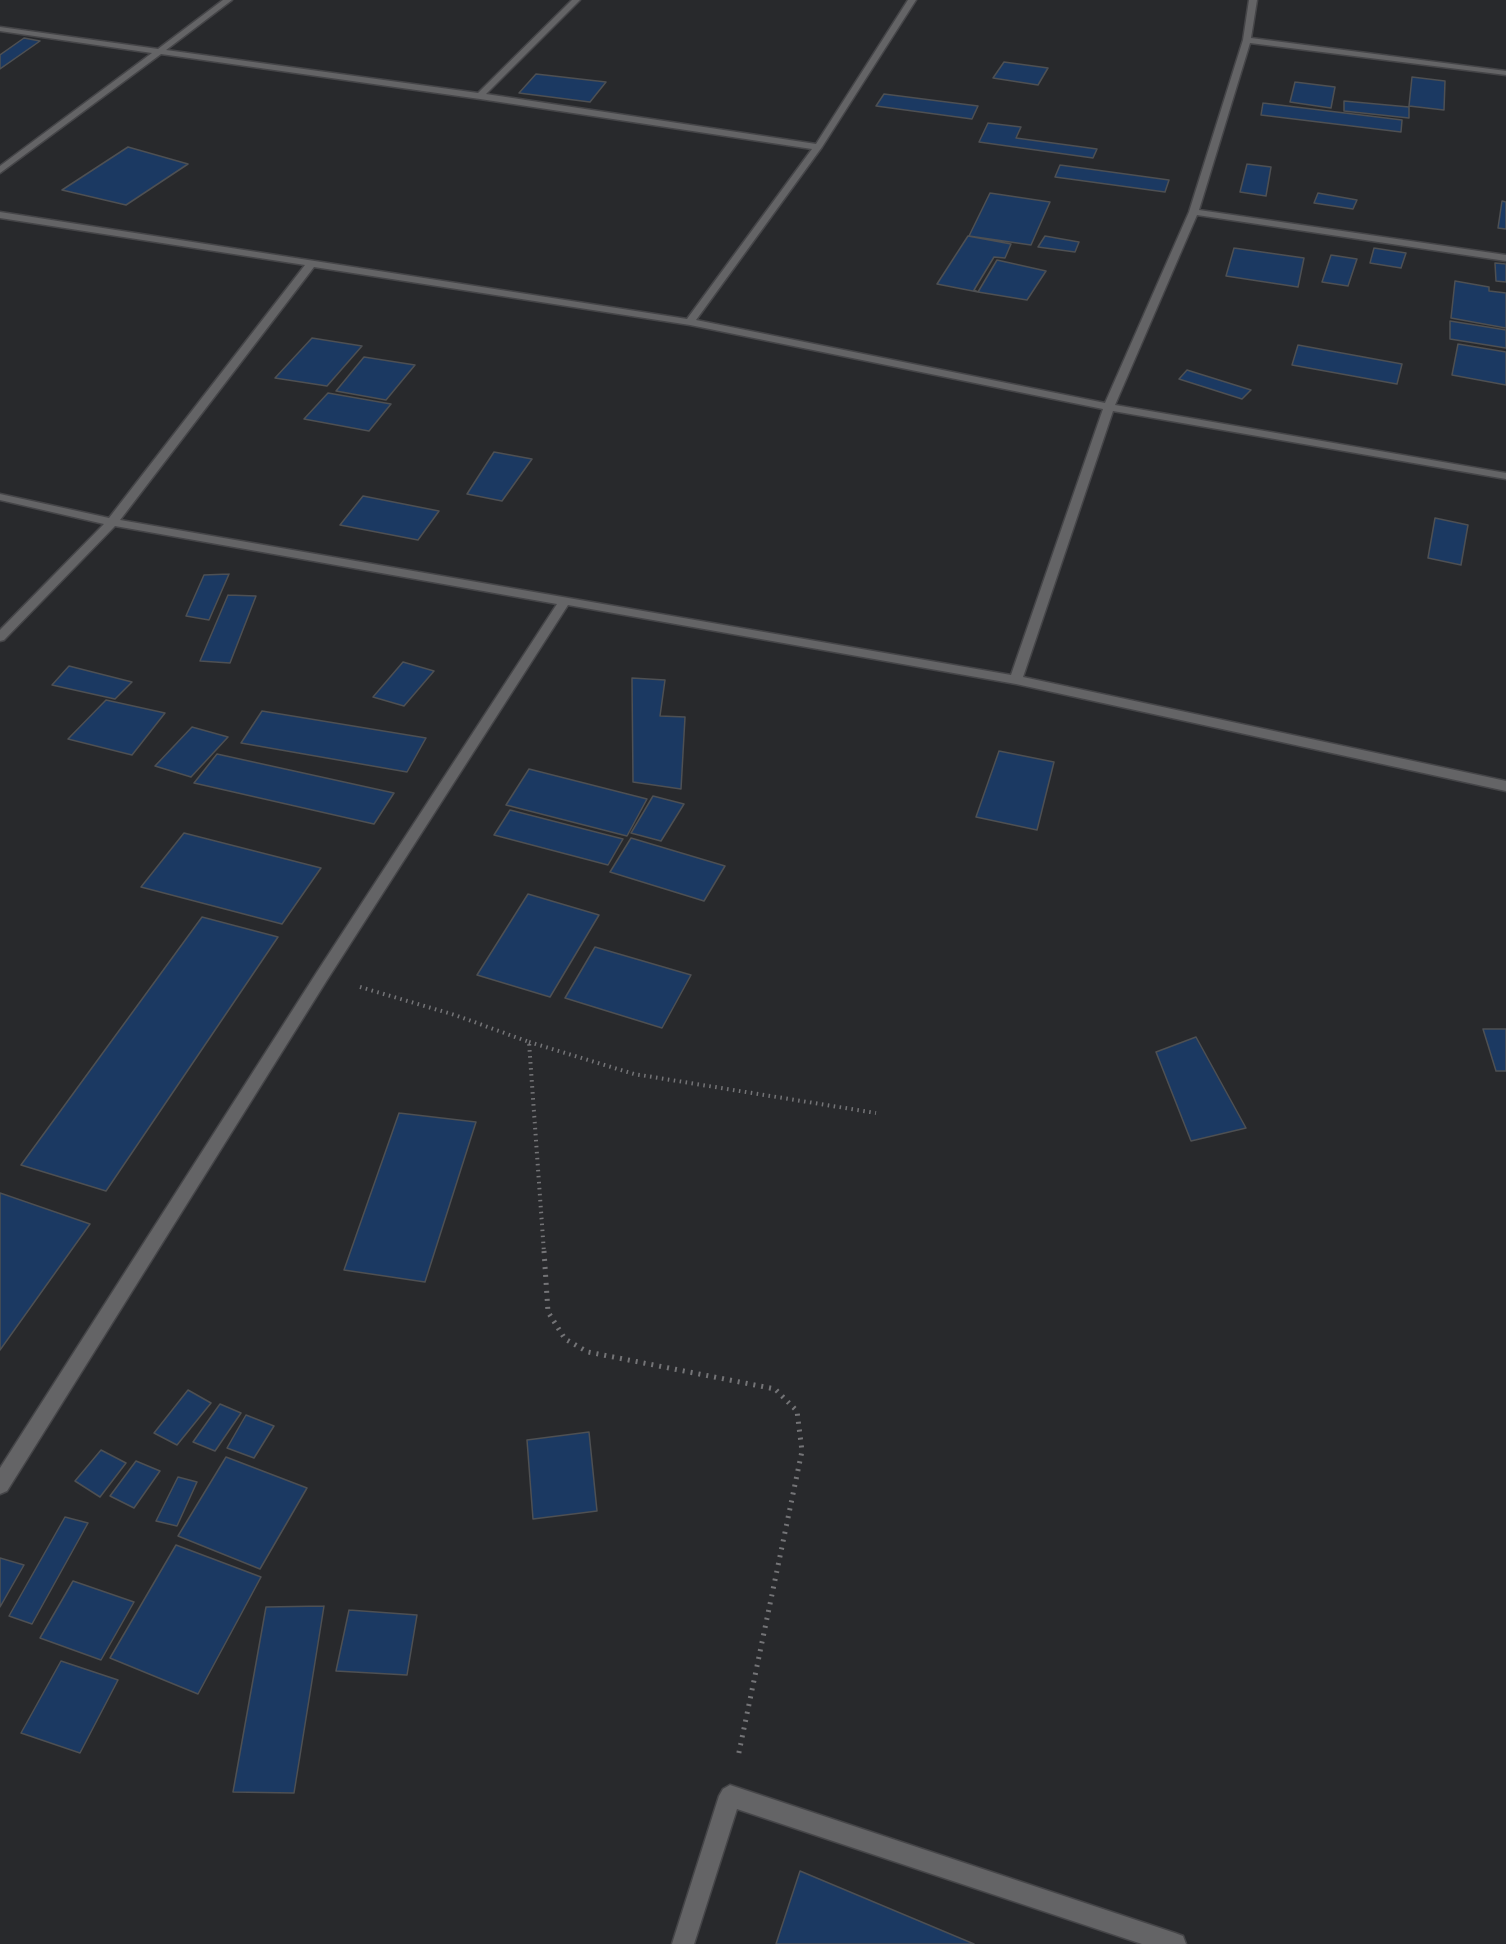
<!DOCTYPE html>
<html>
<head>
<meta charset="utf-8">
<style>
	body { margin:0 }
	canvas { display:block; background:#28292c }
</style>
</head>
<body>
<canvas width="1506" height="1944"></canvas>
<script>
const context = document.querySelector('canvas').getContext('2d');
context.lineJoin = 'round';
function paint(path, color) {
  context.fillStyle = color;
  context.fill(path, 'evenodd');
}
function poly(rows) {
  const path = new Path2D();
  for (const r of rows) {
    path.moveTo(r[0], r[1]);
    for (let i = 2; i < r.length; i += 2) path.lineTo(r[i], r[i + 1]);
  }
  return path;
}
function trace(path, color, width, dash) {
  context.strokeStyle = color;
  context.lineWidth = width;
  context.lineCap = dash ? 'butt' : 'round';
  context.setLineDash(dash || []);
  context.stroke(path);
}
const building = poly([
	[24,38,40,41,0,69,0,55,24,38],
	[1004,62,1048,68,1038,85,993,78,1004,62],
	[536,74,606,82,590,102,519,93,536,74],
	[1412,77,1445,81,1444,110,1409,106,1412,77],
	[1295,82,1335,87,1331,108,1290,102,1295,82],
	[884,94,978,106,972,119,876,106,884,94],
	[1344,101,1409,107,1409,118,1344,111,1344,101],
	[1263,103,1402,120,1401,132,1261,115,1263,103],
	[988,123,1021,127,1016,138,1097,149,1093,158,979,142,988,123],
	[128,147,188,164,126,205,62,190,128,147],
	[1247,164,1271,167,1266,196,1240,192,1247,164],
	[1060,165,1169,180,1165,192,1055,177,1060,165],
	[990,193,1050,202,1031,245,969,236,990,193],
	[1318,193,1357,200,1353,209,1314,203,1318,193],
	[1502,201,1506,202,1506,229,1498,228,1502,201],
	[968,236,1011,244,1005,258,994,257,974,290,978,292,937,284,968,236],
	[1045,236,1079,242,1075,252,1038,247,1045,236],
	[1234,248,1304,258,1298,287,1226,276,1234,248],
	[1374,248,1406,253,1401,268,1370,263,1374,248],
	[1331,255,1357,259,1348,286,1322,282,1331,255],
	[997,260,1046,271,1027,300,978,292,997,260],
	[1495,263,1506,264,1506,282,1496,281,1495,263],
	[1455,281,1489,287,1489,291,1506,293,1506,328,1451,318,1455,281],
	[1450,321,1506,330,1506,348,1450,339,1450,321],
	[312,338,362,346,327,386,275,378,312,338],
	[1458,344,1506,352,1506,385,1452,375,1458,344],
	[1298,345,1402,364,1397,384,1292,365,1298,345],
	[364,357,415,365,386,400,336,391,364,357],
	[1187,370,1251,390,1242,399,1179,379,1187,370],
	[328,393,391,404,369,431,304,419,328,393],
	[494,452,532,459,502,501,467,494,494,452],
	[363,496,439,511,418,540,340,525,363,496],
	[1435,518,1468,525,1461,565,1428,558,1435,518],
	[229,574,209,620,186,616,204,575,229,574],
	[228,595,256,596,230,663,200,661,228,595],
	[403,662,434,671,404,706,373,697,403,662],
	[69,666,132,682,115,699,52,685,69,666],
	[632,678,665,680,660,716,685,717,681,789,633,782,632,678],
	[106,700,165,713,132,755,68,739,106,700],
	[262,711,426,738,407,772,241,743,262,711],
	[192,727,228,737,191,777,155,766,192,727],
	[999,751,1054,762,1037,830,976,817,999,751],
	[217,754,394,793,374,824,194,783,217,754],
	[529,769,647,799,627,836,506,805,529,769],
	[653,796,684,804,661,841,631,833,653,796],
	[510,810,623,839,608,865,494,835,510,810],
	[184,833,321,868,282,924,141,887,184,833],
	[631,838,725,866,704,901,610,872,631,838],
	[528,894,599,915,550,997,477,975,528,894],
	[202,917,278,937,106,1191,21,1165,202,917],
	[595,947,691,975,662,1028,565,998,595,947],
	[1483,1029,1506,1029,1506,1071,1496,1071,1483,1029],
	[1196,1037,1246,1128,1191,1141,1156,1052,1196,1037],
	[399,1113,476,1122,425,1282,344,1270,399,1113],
	[0,1193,90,1224,0,1350,0,1193],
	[188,1390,211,1403,177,1445,154,1433,188,1390],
	[220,1404,241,1413,215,1451,193,1442,220,1404],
	[246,1415,274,1426,254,1458,227,1448,246,1415],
	[589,1432,597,1511,533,1519,527,1440,589,1432],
	[101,1450,126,1463,100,1497,75,1481,101,1450],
	[226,1457,307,1488,260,1569,178,1536,226,1457],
	[136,1461,160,1471,134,1508,110,1496,136,1461],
	[178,1477,197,1482,177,1526,156,1521,178,1477],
	[65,1517,88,1523,32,1624,9,1616,65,1517],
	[176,1545,261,1577,198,1694,110,1658,176,1545],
	[0,1558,24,1565,0,1607,0,1558],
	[73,1581,134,1602,101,1660,40,1638,73,1581],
	[324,1606,294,1793,233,1792,266,1607,324,1606],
	[349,1610,417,1615,407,1675,336,1671,349,1610],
	[61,1661,118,1680,80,1753,21,1733,61,1661],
	[800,1871,974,1944,776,1944,800,1871]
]);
const pathFar1 = poly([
	[360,987,455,1015,529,1042,544,1253],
	[529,1042,634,1074,876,1113]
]);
const path = poly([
	[544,1251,548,1312,565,1339,588,1352,775,1389,797,1411,802,1451,738,1757]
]);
const street = poly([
	[223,0,232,0,166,50,478,93,572,0,580,0,486,94,816,144,908,0,916,0,822,147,696,320,1105,403,1189,212,1243,40,1249,0,1257,0,1251,38,1506,71,1506,75,1250,43,1199,210,1506,255,1506,261,1197,215,1115,405,1506,473,1506,479,1113,411,1023,677,1506,781,1506,791,1016,684,568,605,327,980,7,1491,0,1494,0,1468,317,972,557,604,115,526,4,640,0,641,0,630,104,524,0,500,0,494,109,518,305,265,0,218,0,212,687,319,812,149,480,99,161,54,0,173,0,166,152,53,0,31,0,27,158,49,223,0],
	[314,267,690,325,1103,409,1011,675,120,520,314,267],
	[730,1785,1175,1933,1183,1936,1186,1944,1142,1944,737,1809,694,1944,672,1944,719,1796,723,1789,730,1785]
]);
paint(building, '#1b3962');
trace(building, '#4e5053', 1.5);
trace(street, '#454548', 3);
trace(pathFar1, '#747477', 4, [1.5, 4.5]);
trace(path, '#747477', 5, [2, 6]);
paint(street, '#646466');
</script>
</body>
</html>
